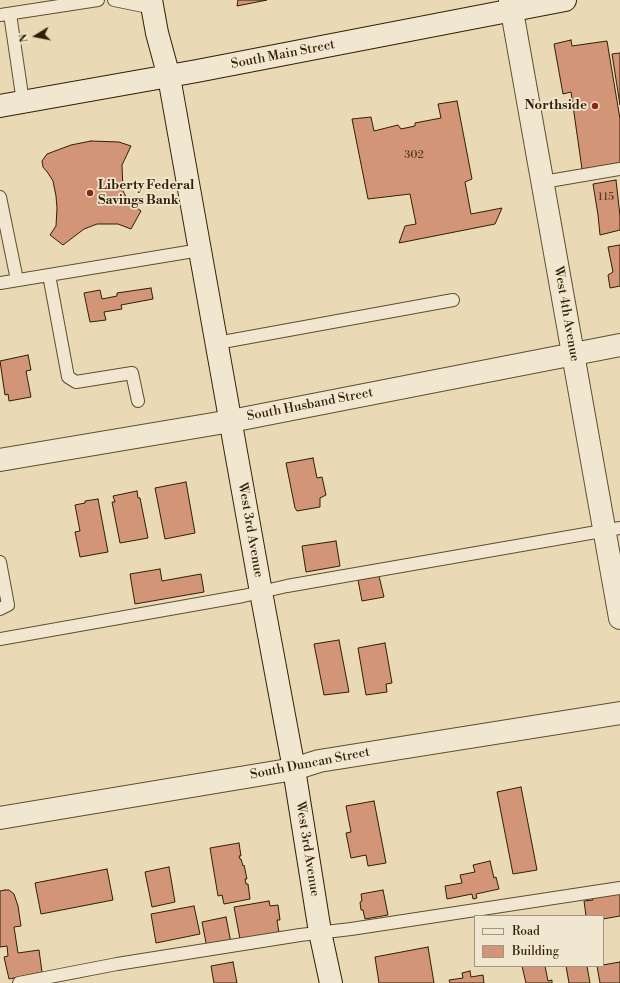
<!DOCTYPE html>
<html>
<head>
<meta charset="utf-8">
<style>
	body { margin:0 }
	#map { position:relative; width:620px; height:983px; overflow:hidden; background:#e9d9b5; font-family:"Libre Bodoni",serif }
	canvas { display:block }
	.legend { position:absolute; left:474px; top:915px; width:130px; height:52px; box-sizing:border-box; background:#f1e6cf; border:1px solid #a4967e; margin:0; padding:5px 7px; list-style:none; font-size:12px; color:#301f04 }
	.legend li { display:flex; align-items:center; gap:8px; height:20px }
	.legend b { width:20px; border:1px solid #a4967e }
	.north { position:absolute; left:16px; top:16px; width:40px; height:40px; -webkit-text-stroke:3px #f1e6cf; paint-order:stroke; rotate:260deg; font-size:11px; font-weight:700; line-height:16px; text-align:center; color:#301f04 }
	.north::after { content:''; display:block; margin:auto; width:14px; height:18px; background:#301f04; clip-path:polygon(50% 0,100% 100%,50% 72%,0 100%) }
</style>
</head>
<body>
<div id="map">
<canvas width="620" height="983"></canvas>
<ul class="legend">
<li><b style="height:5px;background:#f1e6cf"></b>Road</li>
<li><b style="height:11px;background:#d29578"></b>Building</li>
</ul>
<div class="north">N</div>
</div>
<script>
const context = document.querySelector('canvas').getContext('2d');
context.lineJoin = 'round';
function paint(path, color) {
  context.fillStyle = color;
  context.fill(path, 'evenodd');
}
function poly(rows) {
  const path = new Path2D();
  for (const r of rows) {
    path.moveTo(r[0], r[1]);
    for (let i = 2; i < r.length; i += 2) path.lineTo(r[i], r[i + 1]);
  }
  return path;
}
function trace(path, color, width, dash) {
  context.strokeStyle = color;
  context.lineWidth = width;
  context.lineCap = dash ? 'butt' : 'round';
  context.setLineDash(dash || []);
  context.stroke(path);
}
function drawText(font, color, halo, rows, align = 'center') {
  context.font = font + ' "Libre Bodoni",serif';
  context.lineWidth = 3.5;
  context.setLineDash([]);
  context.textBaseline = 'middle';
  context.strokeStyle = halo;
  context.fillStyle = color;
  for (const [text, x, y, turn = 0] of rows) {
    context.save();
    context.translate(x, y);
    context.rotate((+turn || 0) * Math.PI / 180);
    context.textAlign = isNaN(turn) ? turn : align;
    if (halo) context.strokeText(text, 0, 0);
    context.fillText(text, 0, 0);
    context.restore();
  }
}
const building = poly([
	[238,0,267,0,237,6,238,0],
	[571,40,572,46,607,41,620,119,620,163,582,169,571,92,563,94,554,44,571,40],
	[620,53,620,105,612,54,620,53],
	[457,101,472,179,465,182,471,214,502,208,495,224,399,243,405,226,416,224,410,194,368,199,352,119,371,117,374,131,398,125,401,129,415,126,415,123,441,118,438,104,457,101],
	[91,141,119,142,131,146,122,165,123,191,128,201,141,211,131,229,118,224,97,224,84,229,63,245,50,235,56,226,57,208,56,196,53,181,48,173,43,167,42,161,47,154,71,145,91,141],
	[616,180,620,216,620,230,600,235,598,215,593,184,616,180],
	[620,245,620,286,610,288,608,275,613,272,608,247,620,245],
	[151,288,153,299,121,305,122,309,104,312,106,320,90,322,84,293,100,290,102,299,117,296,117,293,151,288],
	[28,355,31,370,26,371,31,397,9,401,8,394,5,395,0,361,28,355],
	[313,458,317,478,322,477,326,495,320,498,320,507,297,511,295,508,286,463,313,458],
	[186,482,195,533,165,539,155,488,186,482],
	[137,491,138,498,140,498,148,538,120,543,112,502,115,502,113,496,137,491],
	[98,499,108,552,80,557,75,532,80,531,75,505,85,503,85,501,98,499],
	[336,541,340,566,306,572,302,546,336,541],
	[160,569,162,581,201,574,204,592,135,604,130,574,160,569],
	[379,576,384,597,362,601,358,580,379,576],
	[339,640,349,692,324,695,314,644,339,640],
	[385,643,392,683,386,684,387,692,366,695,358,648,385,643],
	[521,787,537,870,513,874,497,792,521,787],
	[374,801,386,863,368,866,366,855,351,858,346,833,351,832,346,806,374,801],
	[239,843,241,856,239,856,240,859,241,859,243,866,244,865,247,879,245,879,246,884,248,884,250,899,224,904,222,895,218,896,210,848,239,843],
	[490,861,494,878,496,877,499,889,476,894,477,898,473,899,472,894,447,899,445,886,462,883,460,875,475,872,473,865,490,861],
	[169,867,175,902,152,907,145,872,169,867],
	[107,869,113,900,41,914,35,883,107,869],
	[5,890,9,890,14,894,18,906,21,926,14,927,18,953,39,950,42,972,9,979,4,957,8,956,7,946,0,947,0,891,5,890],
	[383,890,388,915,365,919,363,910,361,910,360,902,362,901,361,894,383,890],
	[620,893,620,916,603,919,603,916,586,916,584,901,593,900,592,898,620,893],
	[269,901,270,906,278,905,280,920,277,920,279,933,240,939,234,907,269,901],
	[194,906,200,934,156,943,151,914,194,906],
	[226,917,231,943,207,948,202,922,226,917],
	[428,947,434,983,379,983,375,957,428,947],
	[233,962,237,983,214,983,211,966,233,962],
	[620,962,620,983,600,983,597,966,620,962],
	[522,966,545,966,548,981,552,980,552,983,526,983,522,966],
	[566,966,587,966,590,983,569,983,566,966],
	[470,971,471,977,483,975,484,983,450,983,449,980,463,978,462,973,470,971]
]);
const lane = poly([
	[114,0,153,8],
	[10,14,23,102],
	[0,15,98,0],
	[543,182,620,169],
	[0,197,17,280],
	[49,275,68,377,76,382,132,373,138,401],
	[0,283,200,250],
	[217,343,453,300],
	[0,562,8,605,0,609],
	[0,639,243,596,287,586,620,528],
	[19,983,117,964,300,935,351,929,620,888]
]);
const street = poly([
	[510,0,620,618],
	[0,460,231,421,620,345],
	[0,818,294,769,319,761,620,713]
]);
const secondary = poly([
	[151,0,157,33,169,77,261,592,294,769,320,932,331,983],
	[0,106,197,71,565,0]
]);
const markers = [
	[595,106,4,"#8f2418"],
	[90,193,4,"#8f2418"]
];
const numberNames = [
	["302",414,155],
	["115",606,197]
];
const streetNames = [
	["South Main Street",283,55,-11],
	["West 4th Avenue",566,314,80],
	["South Husband Street",310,405,-11],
	["West 3rd Avenue",250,530,80],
	["South Duncan Street",310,764,-11],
	["West 3rd Avenue",307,849,81]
];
const poiNames = [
	["Northside",587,106],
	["Liberty Federal",98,186,"left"],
	["Savings Bank",98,201,"left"]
];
paint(building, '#d29578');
trace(building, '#301f04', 1);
trace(lane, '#5e4e30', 14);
trace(street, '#5e4e30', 24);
trace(secondary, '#301f04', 24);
trace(lane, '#f1e6cf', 12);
trace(street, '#f1e6cf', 22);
trace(secondary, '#f1e6cf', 22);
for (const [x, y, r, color] of markers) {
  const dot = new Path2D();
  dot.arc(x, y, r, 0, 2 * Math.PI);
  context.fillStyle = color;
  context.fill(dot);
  trace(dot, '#f1e6cf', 1.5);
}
drawText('11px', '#583c21', null, numberNames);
drawText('13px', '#301f04', '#f1e6cf', streetNames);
drawText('bold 13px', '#301f04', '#f1e6cf', poiNames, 'right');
</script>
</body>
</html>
